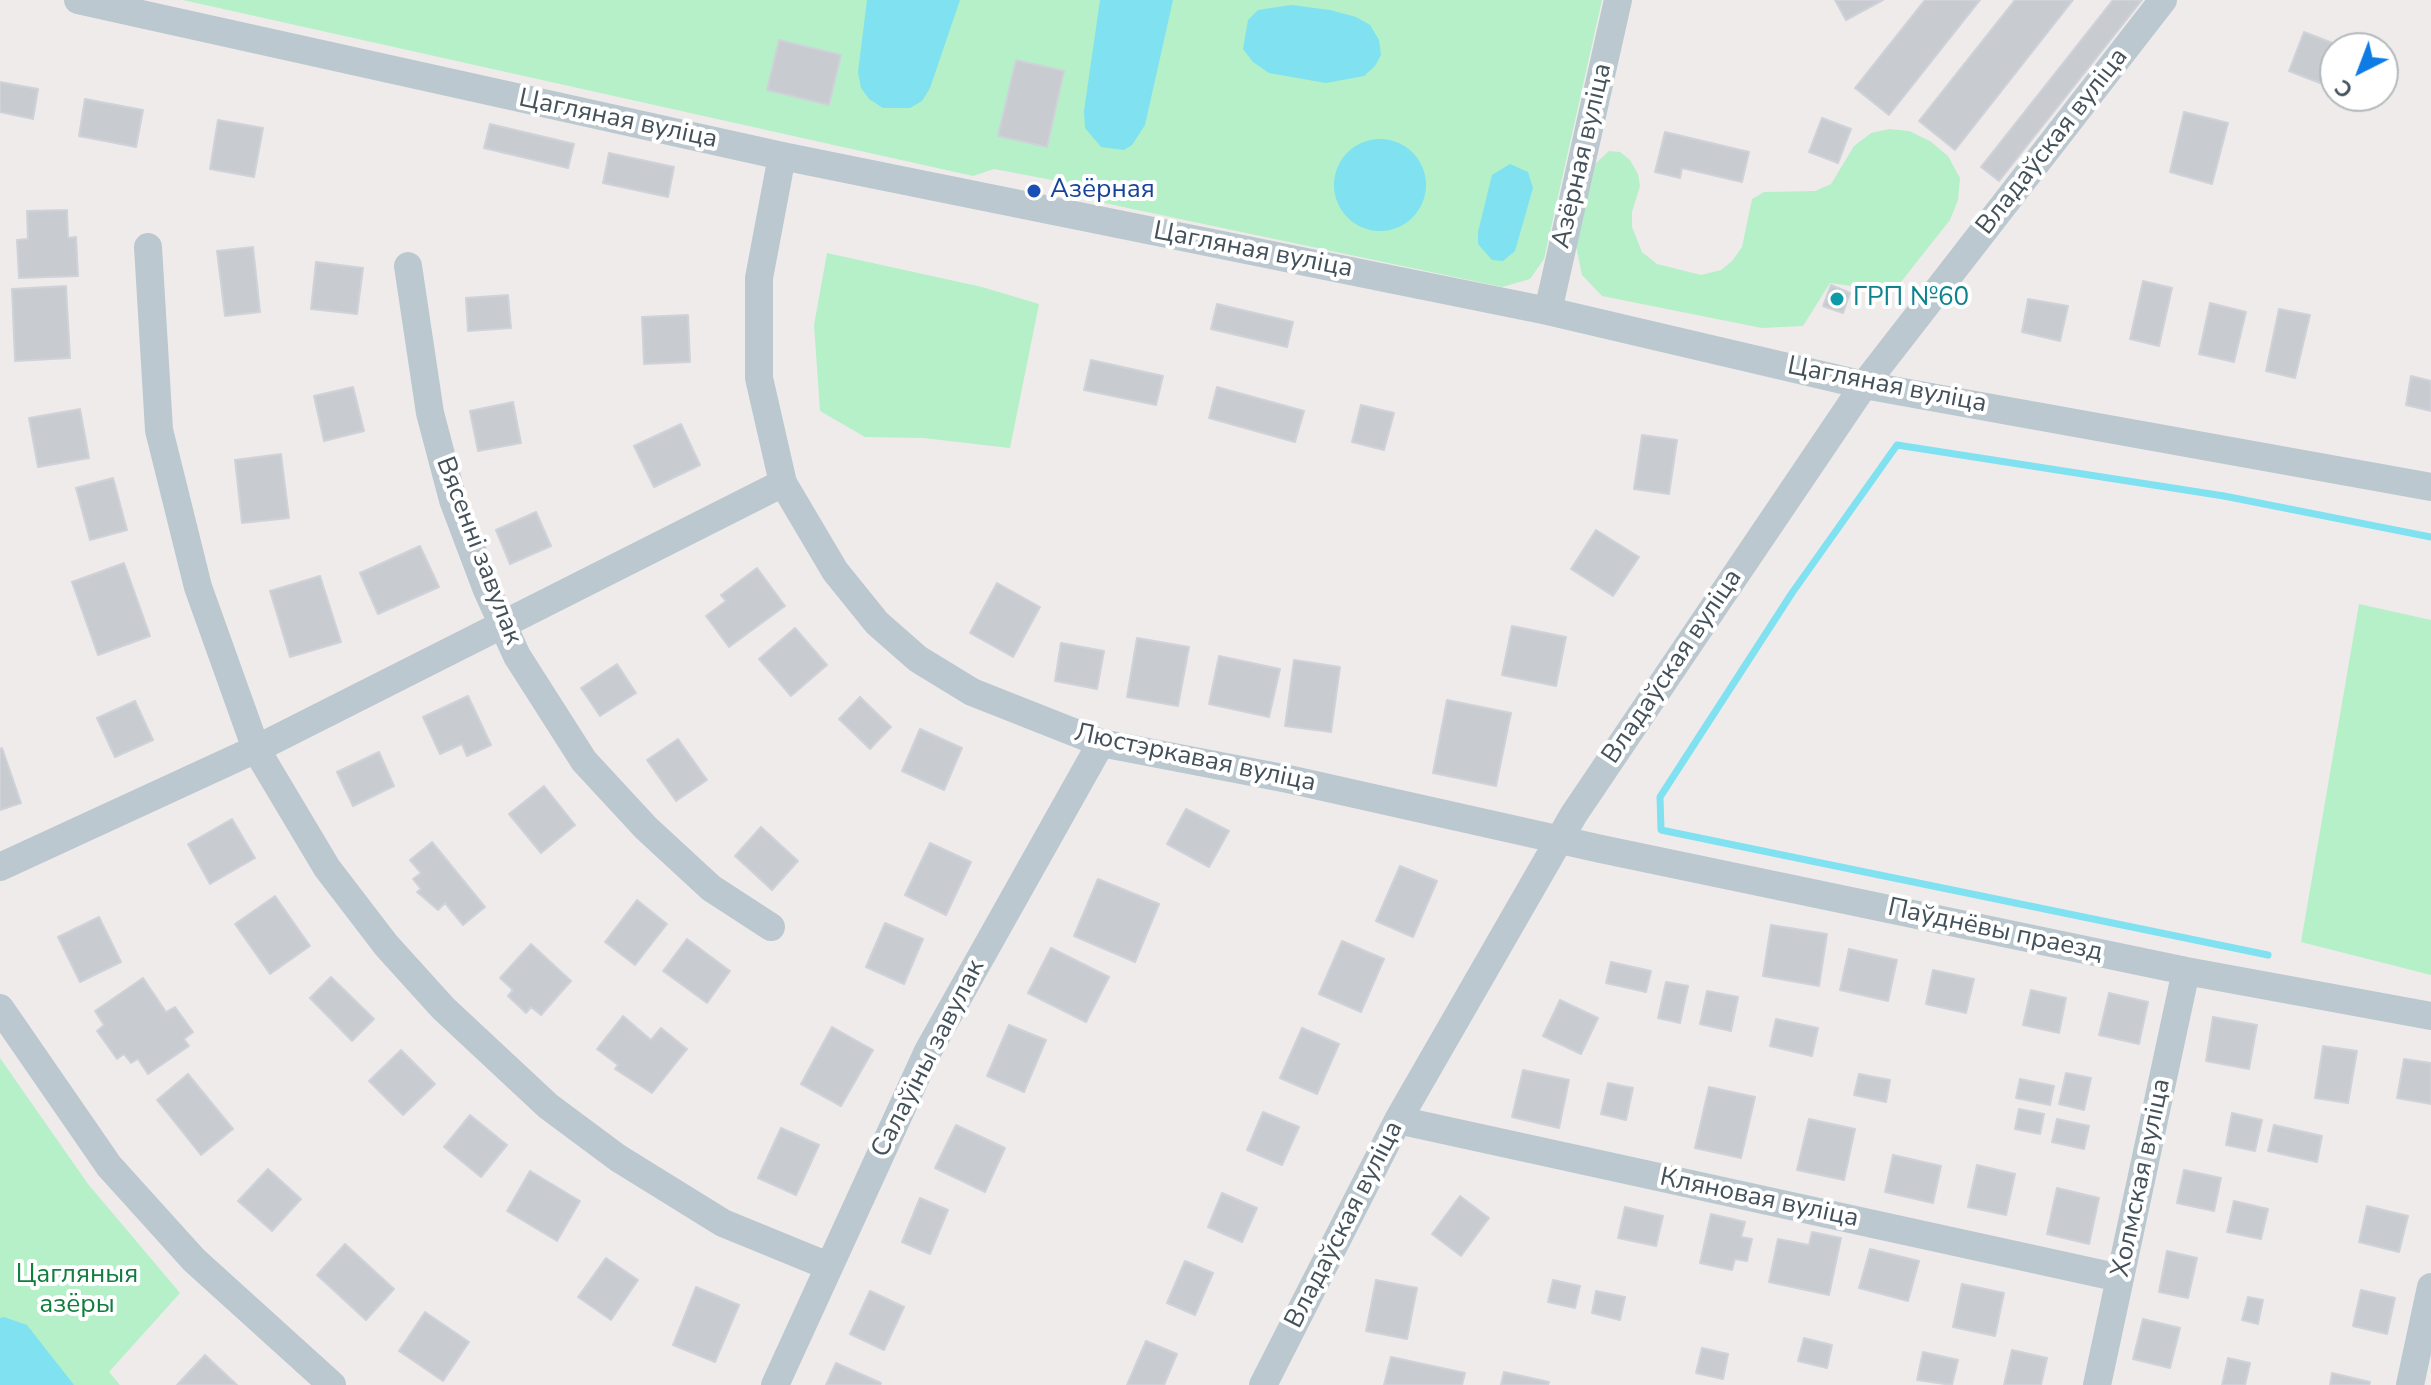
<!DOCTYPE html>
<html>
<head>
<meta charset="utf-8">
<style>
	body { margin:0 }
	#map { position:relative; width:2431px; height:1385px; overflow:hidden; background:#efebeb; font-family:"Nunito Sans",sans-serif }
	canvas { display:block }
	.north { position:absolute; left:2319px; top:32px; width:80px; height:80px; box-sizing:border-box; background:#fff; border:2px solid #b4b9bd; border-radius:50%; rotate:222deg; font-size:22px; font-weight:700; line-height:32px; text-align:center; color:#43515a }
	.north::after { content:''; display:block; margin:auto; width:28px; height:36px; background:#0f7ce5; clip-path:polygon(50% 0,100% 100%,50% 72%,0 100%) }
</style>
</head>
<body>
<div id="map">
<canvas width="2431" height="1385"></canvas>
<div class="north">С</div>
</div>
<script>
const context = document.querySelector('canvas').getContext('2d');
context.lineJoin = 'round';
function paint(path, color) {
  context.fillStyle = color;
  context.fill(path, 'evenodd');
}
function poly(rows) {
  const path = new Path2D();
  for (const r of rows) {
    if (r.length === 3) {
      path.moveTo(r[0] + r[2], r[1]);
      path.arc(r[0], r[1], r[2], 0, 2 * Math.PI);
      continue;
    }
    path.moveTo(r[0], r[1]);
    for (let i = 2; i < r.length; i += 2) path.lineTo(r[i], r[i + 1]);
  }
  return path;
}
function trace(path, color, width, dash) {
  context.strokeStyle = color;
  context.lineWidth = width;
  context.lineCap = dash ? 'butt' : 'round';
  context.setLineDash(dash || []);
  context.stroke(path);
}
function drawText(font, color, halo, rows, align = 'center') {
  context.font = font + ' "Nunito Sans",sans-serif';
  context.lineWidth = 8;
  context.setLineDash([]);
  context.textBaseline = 'middle';
  context.strokeStyle = halo;
  context.fillStyle = color;
  for (const [text, x, y, turn = 0] of rows) {
    context.save();
    context.translate(x, y);
    context.rotate((+turn || 0) * Math.PI / 180);
    context.textAlign = isNaN(turn) ? turn : align;
    if (halo) context.strokeText(text, 0, 0);
    context.fillText(text, 0, 0);
    context.restore();
  }
}
const green = poly([
	[183,0,1602,0,1544,259,1530,279,1502,287,1071,196,1052,180,994,169,973,176],
	[1889,129,1909,131,1930,141,1948,156,1960,178,1958,200,1950,220,1893,292,1830,283,1803,326,1762,328,1602,296,1582,275,1575,241,1594,165,1609,151,1620,152,1630,160,1638,174,1640,186,1632,212,1632,227,1642,252,1657,264,1701,275,1721,270,1732,261,1742,247,1752,199,1764,192,1815,191,1831,184,1854,146,1871,133],
	[827,253,982,287,1039,304,1010,448,923,438,865,437,820,411,814,325],
	[2359,604,2431,620,2431,975,2301,942],
	[0,1058,88,1184,180,1293,109,1372,120,1385,0,1385]
]);
const water = poly([
	[867,0,960,0,930,88,922,101,910,108,883,108,869,99,861,88,858,72],
	[1100,0,1173,0,1145,125,1132,145,1124,150,1101,147,1085,128,1084,111],
	[1291,5,1330,10,1356,17,1370,25,1379,40,1381,55,1375,66,1364,76,1326,83,1269,73,1253,62,1243,49,1248,20,1258,10],
	[1380,185,46],
	[1510,164,1528,172,1533,188,1515,251,1503,261,1492,260,1478,244,1478,232,1492,175],
	[4,1317,27,1325,74,1385,0,1385,0,1318]
]);
const stream = poly([
	[2268,955,1661,830,1660,797,1792,593,1897,445,2224,496,2431,537]
]);
const building = poly([
	[1835,0,1883,0,1846,20,1835,0],
	[1925,0,1980,0,1889,115,1855,88,1925,0],
	[2015,0,2073,0,1955,150,1919,121,2015,0],
	[2113,0,2142,0,1999,181,1981,167,2113,0],
	[2304,32,2335,44,2320,83,2289,71,2304,32],
	[779,40,841,55,829,105,767,90,779,40],
	[1016,60,1064,71,1047,147,998,136,1016,60],
	[0,82,38,89,33,119,0,112,0,82],
	[85,99,143,110,136,147,79,136,85,99],
	[2184,112,2228,123,2212,184,2170,172,2184,112],
	[1822,118,1851,129,1838,163,1809,152,1822,118],
	[218,120,263,128,254,177,210,169,218,120],
	[490,124,574,144,568,168,484,148,490,124],
	[1665,132,1749,152,1742,182,1682,168,1680,178,1655,172,1665,132],
	[609,153,674,167,668,197,603,183,609,153],
	[67,210,68,238,76,237,78,276,19,278,17,240,28,239,27,211,67,210],
	[253,247,260,312,225,316,217,251,253,247],
	[316,262,363,268,357,314,311,309,316,262],
	[2143,281,2172,288,2159,346,2130,339,2143,281],
	[1831,285,1850,293,1843,313,1823,306,1831,285],
	[66,286,70,358,15,361,12,289,66,286],
	[508,295,511,328,468,331,466,298,508,295],
	[2028,299,2068,306,2060,341,2022,332,2028,299],
	[2210,303,2246,312,2234,362,2199,354,2210,303],
	[1217,304,1293,322,1287,347,1211,329,1217,304],
	[2279,309,2310,315,2295,378,2266,371,2279,309],
	[688,315,690,362,644,364,642,317,688,315],
	[1091,360,1163,376,1156,405,1084,390,1091,360],
	[2411,376,2431,381,2431,411,2406,405,2411,376],
	[353,387,364,431,324,441,314,396,353,387],
	[1217,387,1304,411,1295,442,1209,418,1217,387],
	[513,402,521,443,478,451,470,411,513,402],
	[1361,405,1394,413,1384,450,1352,442,1361,405],
	[80,409,89,458,38,467,29,418,80,409],
	[681,424,700,465,654,487,634,446,681,424],
	[1642,435,1677,440,1669,494,1634,489,1642,435],
	[281,454,289,518,242,523,235,460,281,454],
	[113,478,127,530,90,540,76,488,113,478],
	[536,512,551,546,510,564,496,530,536,512],
	[1596,530,1639,557,1613,596,1571,569,1596,530],
	[420,546,439,587,378,614,360,573,420,546],
	[124,563,150,636,98,655,72,582,124,563],
	[757,568,785,606,729,647,706,616,726,601,721,595,757,568],
	[320,576,341,642,290,657,270,591,320,576],
	[997,583,1040,607,1013,657,970,633,997,583],
	[1512,626,1566,637,1556,686,1502,675,1512,626],
	[795,628,827,665,791,696,759,659,795,628],
	[1137,638,1189,647,1178,706,1127,697,1137,638],
	[1061,643,1104,651,1097,689,1055,681,1061,643],
	[1219,656,1280,669,1269,717,1209,704,1219,656],
	[1294,660,1340,667,1331,732,1285,726,1294,660],
	[617,664,636,693,600,716,581,688,617,664],
	[468,696,491,745,467,756,462,744,440,754,423,717,468,696],
	[860,697,891,727,870,749,839,719,860,697],
	[1447,700,1511,713,1496,786,1433,773,1447,700],
	[135,701,153,740,115,757,97,718,135,701],
	[920,729,962,748,944,790,902,771,920,729],
	[678,739,707,780,676,801,647,760,678,739],
	[2,748,21,803,0,810,0,749,2,748],
	[379,752,394,786,353,806,337,772,379,752],
	[544,786,575,825,541,853,509,814,544,786],
	[1186,809,1229,831,1209,867,1167,844,1186,809],
	[232,819,255,858,210,884,188,844,232,819],
	[761,827,798,861,772,890,735,856,761,827],
	[432,842,485,907,463,925,445,903,438,910,417,892,421,889,413,879,421,873,410,860,432,842],
	[930,843,971,862,946,915,905,895,930,843],
	[1400,866,1437,881,1413,937,1376,921,1400,866],
	[1098,879,1159,904,1135,962,1074,936,1098,879],
	[275,896,310,946,270,974,235,924,275,896],
	[637,900,667,924,635,965,605,942,637,900],
	[99,917,121,962,80,982,58,937,99,917],
	[885,923,923,939,904,984,866,967,885,923],
	[1771,925,1827,934,1819,986,1763,976,1771,925],
	[687,939,730,971,707,1003,663,971,687,939],
	[1342,941,1384,959,1361,1012,1319,994,1342,941],
	[531,944,571,981,541,1015,531,1007,526,1013,508,996,513,990,500,978,531,944],
	[1051,948,1109,977,1086,1022,1028,993,1051,948],
	[1849,949,1897,960,1888,1001,1840,990,1849,949],
	[1611,962,1651,971,1646,992,1606,983,1611,962],
	[1933,970,1974,979,1966,1013,1926,1004,1933,970],
	[331,977,374,1019,352,1041,310,998,331,977],
	[143,978,166,1012,175,1007,193,1032,184,1039,189,1046,148,1074,138,1059,131,1063,124,1054,117,1059,97,1031,104,1025,95,1011,143,978],
	[1666,982,1688,986,1680,1023,1658,1018,1666,982],
	[2031,990,2066,998,2059,1033,2023,1025,2031,990],
	[1707,991,1738,997,1731,1031,1700,1024,1707,991],
	[2109,993,2148,1002,2139,1044,2099,1035,2109,993],
	[1560,1000,1598,1018,1581,1054,1543,1036,1560,1000],
	[623,1016,651,1040,661,1028,687,1049,652,1093,615,1069,618,1065,597,1049,623,1016],
	[2213,1017,2257,1025,2249,1069,2206,1061,2213,1017],
	[1776,1019,1818,1028,1812,1056,1770,1046,1776,1019],
	[1009,1025,1046,1040,1024,1092,987,1076,1009,1025],
	[832,1027,873,1050,841,1106,801,1084,832,1027],
	[1302,1028,1339,1044,1317,1094,1280,1078,1302,1028],
	[2323,1046,2357,1051,2348,1103,2315,1098,2323,1046],
	[401,1050,435,1084,403,1115,369,1081,401,1050],
	[2404,1059,2431,1063,2431,1104,2397,1098,2404,1059],
	[1523,1070,1569,1080,1559,1128,1512,1117,1523,1070],
	[2066,1073,2091,1078,2084,1110,2059,1104,2066,1073],
	[188,1074,233,1129,201,1155,157,1100,188,1074],
	[1859,1074,1890,1080,1886,1102,1854,1095,1859,1074],
	[2020,1079,2054,1086,2050,1105,2016,1098,2020,1079],
	[1608,1083,1633,1088,1626,1120,1601,1114,1608,1083],
	[1709,1087,1755,1097,1741,1158,1695,1148,1709,1087],
	[2019,1109,2044,1114,2040,1134,2015,1129,2019,1109],
	[1263,1112,1299,1127,1282,1165,1247,1150,1263,1112],
	[2232,1113,2262,1120,2255,1151,2226,1145,2232,1113],
	[470,1115,507,1145,481,1177,444,1147,470,1115],
	[1809,1119,1855,1129,1844,1180,1797,1170,1809,1119],
	[2057,1119,2089,1126,2084,1149,2052,1142,2057,1119],
	[956,1125,1005,1148,985,1192,935,1168,956,1125],
	[2274,1125,2322,1136,2317,1162,2268,1151,2274,1125],
	[781,1128,819,1145,796,1195,758,1178,781,1128],
	[1893,1155,1941,1166,1933,1203,1885,1192,1893,1155],
	[1977,1165,2015,1174,2006,1215,1968,1207,1977,1165],
	[268,1169,301,1199,272,1231,238,1201,268,1169],
	[2184,1170,2221,1178,2214,1211,2177,1203,2184,1170],
	[530,1171,580,1201,557,1241,507,1211,530,1171],
	[2057,1188,2099,1198,2089,1244,2047,1234,2057,1188],
	[1222,1193,1257,1208,1242,1242,1208,1227,1222,1193],
	[1460,1196,1489,1218,1461,1256,1432,1234,1460,1196],
	[920,1198,948,1210,930,1254,902,1242,920,1198],
	[2234,1201,2268,1209,2261,1239,2227,1232,2234,1201],
	[2367,1206,2408,1216,2399,1252,2359,1242,2367,1206],
	[1625,1207,1663,1216,1656,1246,1618,1238,1625,1207],
	[1711,1214,1745,1222,1741,1237,1752,1239,1747,1261,1735,1259,1732,1270,1700,1263,1711,1214],
	[1812,1232,1841,1238,1829,1295,1769,1282,1778,1239,1809,1245,1812,1232],
	[345,1244,394,1289,366,1320,317,1275,345,1244],
	[1870,1249,1919,1261,1908,1301,1859,1288,1870,1249],
	[2167,1251,2197,1258,2188,1298,2159,1292,2167,1251],
	[606,1258,638,1280,611,1320,578,1297,606,1258],
	[1185,1261,1213,1273,1195,1315,1167,1303,1185,1261],
	[1376,1280,1417,1288,1407,1339,1366,1331,1376,1280],
	[1553,1280,1580,1286,1575,1308,1548,1302,1553,1280],
	[1962,1284,2004,1293,1995,1336,1953,1327,1962,1284],
	[696,1287,739,1305,715,1362,673,1345,696,1287],
	[2361,1290,2395,1298,2387,1334,2353,1326,2361,1290],
	[870,1291,904,1307,884,1350,850,1334,870,1291],
	[1596,1291,1625,1297,1620,1320,1592,1313,1596,1291],
	[2248,1297,2263,1300,2258,1324,2242,1320,2248,1297],
	[425,1312,469,1342,443,1381,399,1351,425,1312],
	[2143,1319,2180,1328,2170,1368,2133,1359,2143,1319],
	[1804,1338,1832,1345,1827,1368,1798,1361,1804,1338],
	[1146,1341,1177,1354,1164,1385,1127,1385,1146,1341],
	[1702,1348,1728,1354,1723,1379,1696,1373,1702,1348],
	[2012,1350,2047,1358,2041,1385,2004,1385,2012,1350],
	[1923,1352,1958,1360,1952,1385,1917,1380,1923,1352],
	[205,1355,237,1385,177,1385,205,1355],
	[1391,1357,1465,1373,1462,1385,1384,1385,1391,1357],
	[2228,1358,2250,1363,2245,1385,2222,1385,2228,1358],
	[836,1363,881,1383,880,1385,826,1385,836,1363],
	[1504,1372,1549,1382,1548,1385,1501,1385,1504,1372],
	[2332,1373,2370,1382,2369,1385,2330,1385,2332,1373]
]);
const minor = poly([
	[78,0,782,156,1548,311,1864,385,2431,487],
	[782,156,759,278,759,378,783,483,835,571,877,623,918,659,972,692,1101,743,1288,779,1601,849,2186,971,2431,1016],
	[148,247,159,430,198,587,256,749,327,868,386,945,443,1008,548,1106,618,1158,723,1223,828,1266],
	[408,266,430,413,453,500,487,590,517,656,584,761,646,828,711,888,771,927],
	[1548,311,1618,0],
	[0,867,256,749,783,483],
	[0,1008,109,1166,194,1260,332,1385],
	[1398,1120,2120,1278],
	[775,1385,928,1051,1101,743],
	[1263,1385,1398,1120,1574,814,1864,385,2163,0],
	[2097,1385,2186,971],
	[2410,1385,2431,1287]
]);
const markers = [
	[1034,191,8,"#1a4fb4"],
	[1837,299,8,"#0f9aa8"]
];
const streetNames = [
	["Цагляная вуліца",618,120,12],
	["Владаўская вуліца",2053,142,-52],
	["Азёрная вуліца",1583,156,-77],
	["Цагляная вуліца",1253,251,11],
	["Цагляная вуліца",1887,386,11],
	["Вясенні завулак",478,551,69],
	["Владаўская вуліца",1673,667,-56],
	["Люстэркавая вуліца",1195,759,12],
	["Паўднёвы праезд",1995,931,12],
	["Салаўіны завулак",929,1059,-63],
	["Холмская вуліца",2142,1178,-78],
	["Кляновая вуліца",1759,1199,12],
	["Владаўская вуліца",1345,1225,-63]
];
const transitNames = [
	["Азёрная",1050,191]
];
const cultureNames = [
	["ГРП №60",1853,299]
];
const parkNames = [
	["Цагляныя",77,1276],
	["азёры",77,1306]
];
paint(green, '#b5f0c8');
paint(water, '#80e1f0');
trace(stream, '#80e1f0', 7);
paint(building, '#c8ccd1');
trace(building, '#cfd2d8', 2);
trace(minor, '#bbc8cf', 28);
for (const [x, y, r, color] of markers) {
  const dot = new Path2D();
  dot.arc(x, y, r, 0, 2 * Math.PI);
  context.fillStyle = color;
  context.fill(dot);
  trace(dot, '#fff', 3);
}
drawText('26px', '#43515a', '#fff', streetNames);
drawText('26px', '#164399', '#fff', transitNames, 'left');
drawText('26px', '#0d838f', '#fff', cultureNames, 'left');
drawText('26px', '#117d3f', '#fff', parkNames);
</script>
</body>
</html>
